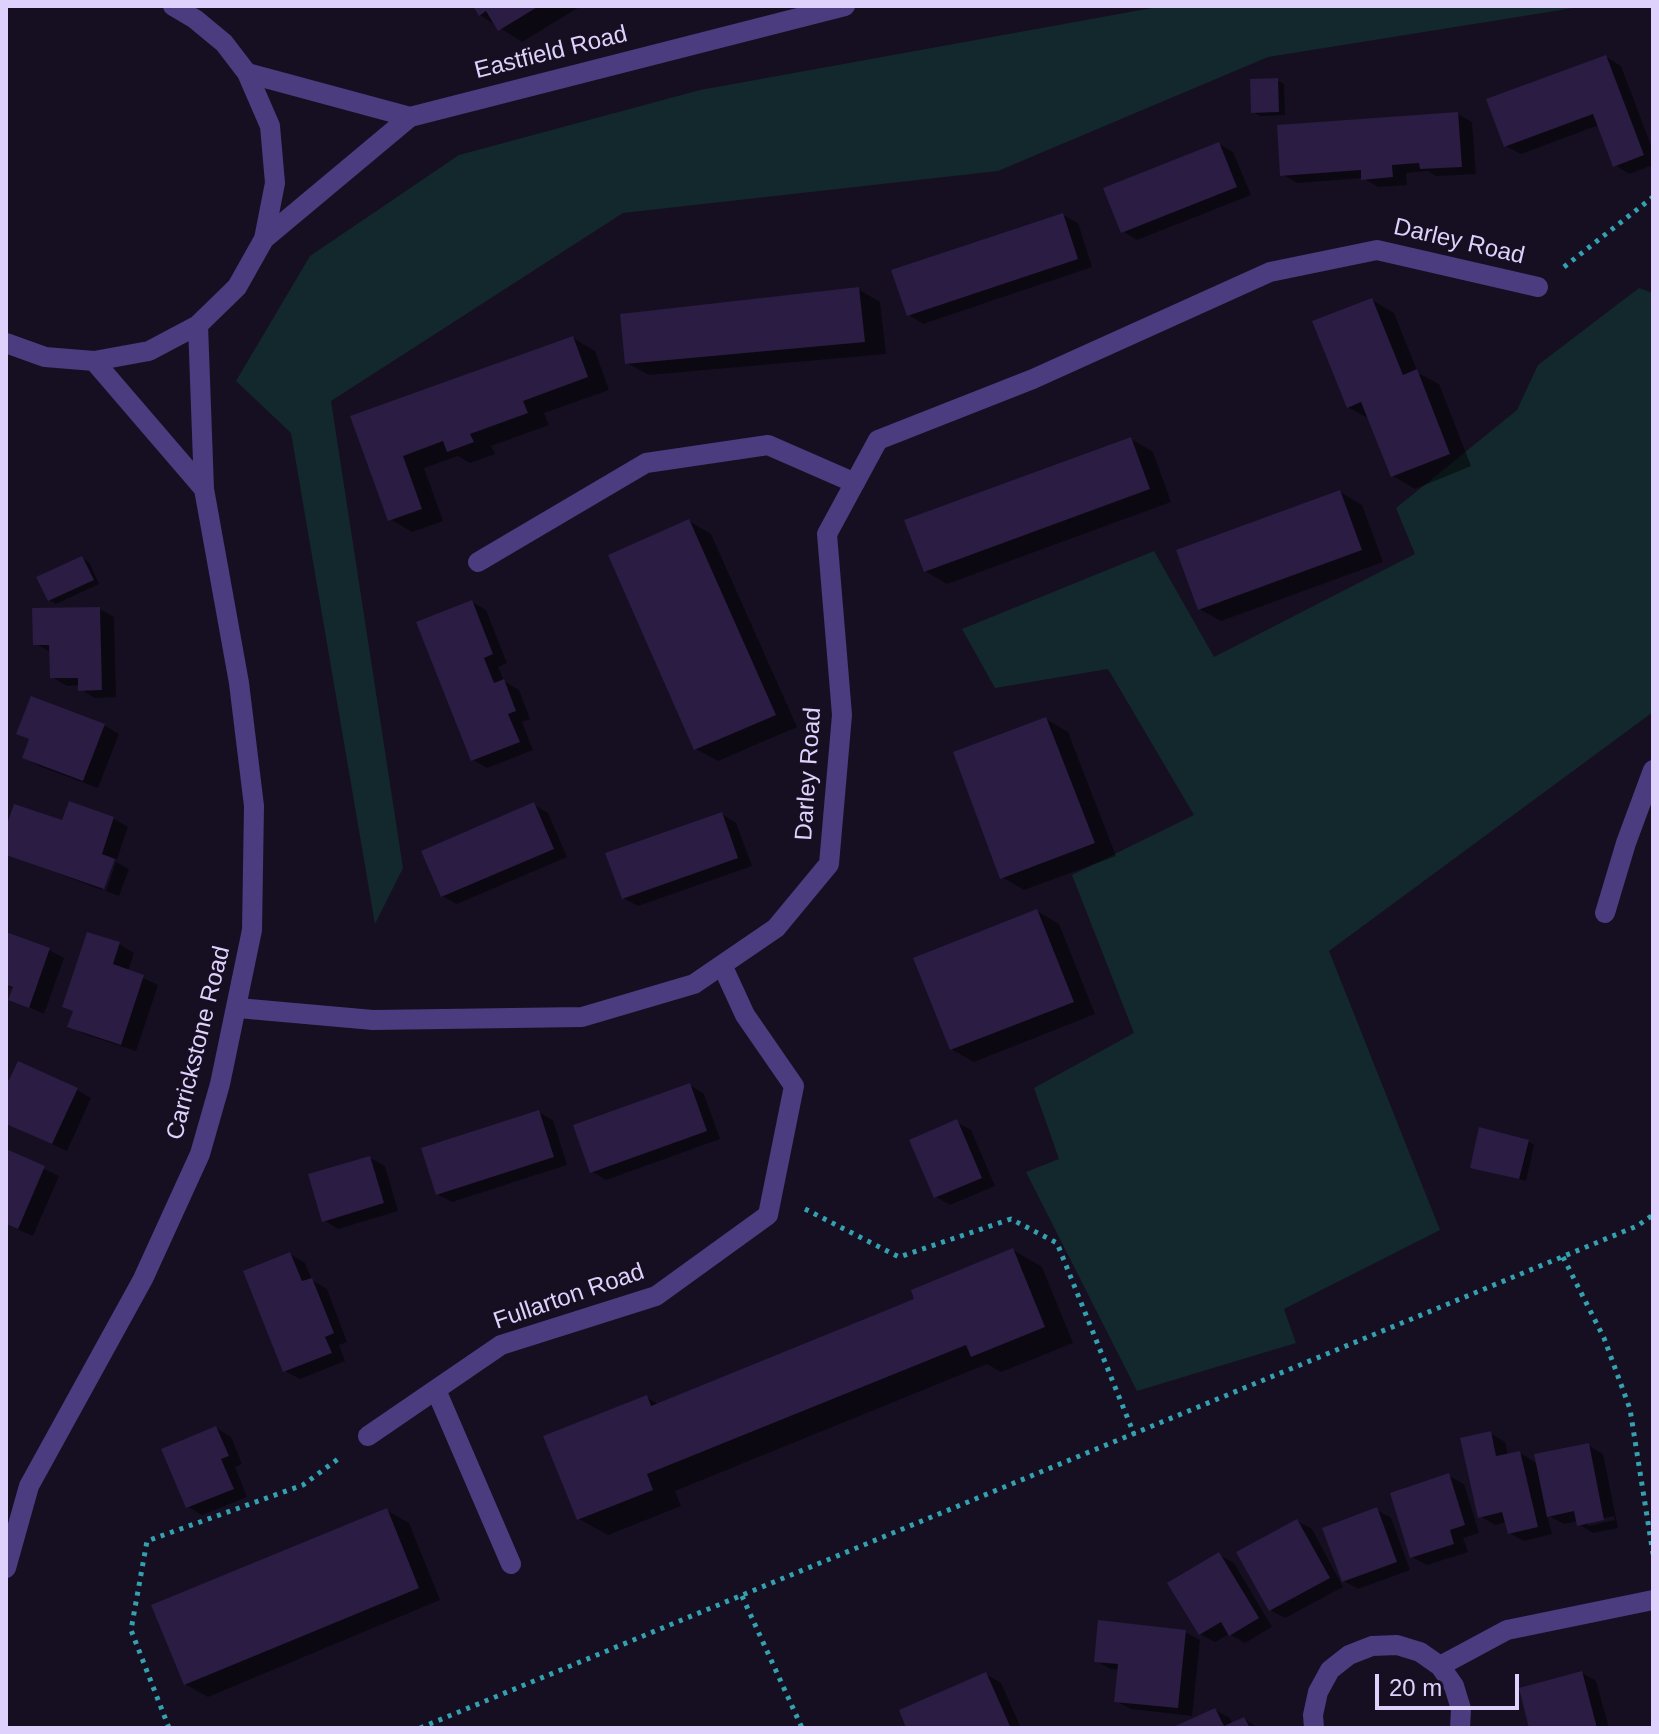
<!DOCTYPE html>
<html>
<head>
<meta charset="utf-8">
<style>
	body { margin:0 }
	#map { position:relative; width:1659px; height:1734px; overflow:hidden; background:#160f22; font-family:Helvetica,sans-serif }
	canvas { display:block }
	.frame { position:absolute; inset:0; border:8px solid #ded2fd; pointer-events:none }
	.scale { position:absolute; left:1375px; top:1674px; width:144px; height:36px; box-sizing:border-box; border:4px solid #ded2fd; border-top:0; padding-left:10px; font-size:24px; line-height:28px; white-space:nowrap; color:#ded2fd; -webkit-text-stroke:6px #160f22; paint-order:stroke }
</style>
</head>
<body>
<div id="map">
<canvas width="1659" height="1734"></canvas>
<div class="frame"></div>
<div class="scale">20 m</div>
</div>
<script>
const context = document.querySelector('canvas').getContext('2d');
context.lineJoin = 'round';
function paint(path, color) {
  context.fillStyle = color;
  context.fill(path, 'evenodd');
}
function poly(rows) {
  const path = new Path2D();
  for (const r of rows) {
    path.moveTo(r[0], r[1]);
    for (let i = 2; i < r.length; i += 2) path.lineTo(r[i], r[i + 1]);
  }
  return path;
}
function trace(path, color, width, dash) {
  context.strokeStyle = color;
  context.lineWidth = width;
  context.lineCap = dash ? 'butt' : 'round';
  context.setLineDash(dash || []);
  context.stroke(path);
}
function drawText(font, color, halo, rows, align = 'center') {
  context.font = font + ' Helvetica,sans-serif';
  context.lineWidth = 6;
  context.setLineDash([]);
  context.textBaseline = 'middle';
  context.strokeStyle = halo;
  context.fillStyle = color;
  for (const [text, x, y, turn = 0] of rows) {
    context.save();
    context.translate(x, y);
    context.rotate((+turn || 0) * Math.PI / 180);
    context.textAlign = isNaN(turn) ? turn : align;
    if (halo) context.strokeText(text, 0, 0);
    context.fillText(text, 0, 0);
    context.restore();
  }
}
const green = poly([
	[1163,6,1586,6,1268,57,998,171,623,213,331,401,403,868,375,924,291,433,236,381,310,256,459,155,700,90],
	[1639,288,1653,293,1653,712,1329,951,1440,1230,1284,1309,1296,1343,1137,1391,1026,1172,1059,1159,1034,1088,1134,1033,1072,875,1194,815,1108,669,995,688,962,629,1154,551,1214,657,1415,554,1396,508,1517,410,1538,365]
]);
const shadow = poly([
	[475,6,581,6,522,42,480,15],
	[1606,57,1621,66,1653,151,1653,165,1629,174,1615,165,1599,125,1521,154,1506,146],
	[1277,80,1284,84,1285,115,1260,116,1253,112],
	[1458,114,1472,122,1476,174,1436,176,1428,171,1406,173,1407,185,1378,187,1363,178,1297,183,1282,174],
	[1219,144,1233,152,1251,195,1137,240,1122,231],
	[1063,215,1078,223,1092,267,923,324,909,315],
	[858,289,880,302,886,354,649,375,627,363],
	[1372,300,1394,313,1418,373,1439,384,1471,466,1415,489,1393,476,1371,420,1348,407],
	[573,338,595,351,609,390,544,413,549,425,491,446,495,454,470,463,458,456,424,468,443,521,412,532,390,519,353,417],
	[1131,439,1153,452,1171,502,947,584,925,571],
	[1340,492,1362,505,1383,562,1221,621,1199,609],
	[689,521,711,534,797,727,718,761,696,749],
	[82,558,89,562,99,584,56,604,49,600],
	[472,602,486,610,507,663,498,667,504,681,519,690,530,719,522,722,533,750,487,768,473,760],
	[99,609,114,617,116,697,95,698,80,689,80,685,67,686,52,677,50,652,35,643],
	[1046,719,1068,732,1116,856,1024,890,1002,877],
	[104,725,119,734,98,788,39,766,24,757,31,740],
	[70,803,114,819,128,827,117,859,113,859,102,890,6,854,6,832,63,823],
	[534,805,548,813,567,857,457,904,442,896],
	[722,814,736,823,752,866,638,906,623,898],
	[117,859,116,862,129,869,119,896,106,891],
	[1037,911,1059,924,1095,1014,974,1062,951,1049],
	[6,934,49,950,64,958,44,1014,11,999,15,989,6,986],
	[119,944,134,953,128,971,158,985,136,1051,84,1034,70,1026],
	[6,1081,77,1090,91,1098,67,1151,6,1123],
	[690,1085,704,1094,720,1139,606,1180,591,1171],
	[538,1112,553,1120,567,1165,452,1202,437,1194],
	[956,1122,971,1130,995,1186,950,1205,936,1197],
	[1528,1141,1534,1145,1526,1181,1472,1167],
	[6,1151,59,1176,33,1236,6,1224],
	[370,1158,385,1166,398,1211,338,1229,324,1220],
	[1013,1250,1042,1267,1073,1343,1001,1372,987,1364,675,1491,681,1506,608,1535,579,1519,646,1397,660,1405,917,1300],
	[290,1254,305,1263,312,1280,327,1289,347,1342,339,1345,345,1361,300,1379,285,1371],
	[216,1428,231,1437,242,1464,235,1467,247,1497,202,1515,188,1507],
	[1490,1433,1505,1442,1508,1455,1520,1453,1538,1464,1588,1445,1603,1454,1618,1528,1593,1533,1579,1524,1578,1521,1564,1524,1547,1515,1552,1534,1524,1541,1509,1533,1507,1522,1495,1525,1480,1516],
	[1614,1516,1615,1520,1588,1526,1588,1521],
	[1449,1476,1464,1484,1479,1533,1463,1538,1468,1552,1427,1565,1412,1557],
	[386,1510,409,1523,440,1600,208,1697,185,1684],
	[1377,1510,1391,1518,1410,1570,1358,1589,1344,1581],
	[1297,1521,1312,1529,1343,1587,1285,1618,1270,1610],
	[1219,1555,1234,1563,1272,1627,1245,1643,1229,1634,1215,1642,1200,1634],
	[1185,1632,1200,1640,1192,1716,1131,1709,1116,1701,1119,1670,1111,1669,1096,1661],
	[1582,1673,1596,1681,1609,1728,1531,1728],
	[986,1674,1001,1683,1021,1728,909,1728,901,1711],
	[1215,1710,1230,1718,1232,1724,1244,1719,1259,1728,1176,1728]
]);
const building = poly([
	[473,6,539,6,498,31,486,11,479,16],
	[1606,55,1644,155,1613,167,1593,114,1504,147,1486,99],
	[1278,78,1279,112,1251,113,1250,79],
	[1458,112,1462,167,1420,169,1419,163,1392,165,1393,177,1361,180,1361,170,1280,176,1277,125],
	[1219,142,1237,187,1121,233,1103,188],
	[1063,213,1078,259,907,316,891,270],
	[859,287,865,342,625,364,620,314],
	[1372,298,1403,375,1417,369,1450,454,1391,477,1361,402,1347,408,1312,321],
	[573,336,588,377,523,401,528,413,470,434,474,442,447,452,443,441,403,456,422,509,388,521,350,416],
	[1131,437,1150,489,924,572,904,520],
	[1340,490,1362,550,1198,610,1176,550],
	[689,519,776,715,694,750,608,555],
	[82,556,94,580,48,601,36,577],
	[472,600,493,654,484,658,494,683,504,679,516,711,508,714,520,742,471,761,416,622],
	[100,607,102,690,78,691,78,678,50,678,49,645,33,645,32,608],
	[31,696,105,724,83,781,22,758,29,739,16,734],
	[1046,717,1095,843,1000,879,953,752],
	[69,801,114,817,102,854,115,859,104,889,6,855,6,827,14,804,62,820],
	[534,802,554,849,441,897,421,851],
	[722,812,738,858,622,899,605,853],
	[1037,909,1074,1002,950,1050,913,958],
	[6,932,50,948,29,1008,8,1000,13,987,6,985],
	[87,932,120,942,113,964,144,975,121,1045,67,1027,73,1011,62,1007],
	[18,1061,78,1088,52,1144,6,1124,6,1079,9,1080],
	[690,1083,707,1131,590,1173,573,1125],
	[539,1110,554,1157,436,1195,421,1148],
	[957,1119,982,1178,934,1198,909,1140],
	[1479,1127,1529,1140,1519,1179,1470,1168],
	[6,1149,45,1166,18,1229,6,1224],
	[370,1156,384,1203,322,1222,308,1174],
	[1013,1248,1045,1327,971,1357,966,1345,647,1474,653,1490,577,1520,543,1436,647,1395,651,1406,914,1299,911,1290],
	[290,1252,302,1281,312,1278,334,1333,325,1337,332,1353,283,1372,243,1271],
	[216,1426,229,1456,221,1459,234,1489,186,1508,161,1449],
	[1491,1431,1496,1456,1520,1451,1538,1527,1508,1534,1502,1512,1478,1518,1460,1438],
	[1589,1443,1604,1520,1577,1526,1574,1511,1547,1517,1534,1454],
	[1449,1473,1465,1525,1450,1530,1454,1544,1410,1558,1390,1493],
	[1377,1507,1397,1562,1342,1582,1322,1528],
	[387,1508,419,1588,184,1685,151,1605],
	[1297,1519,1330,1578,1269,1611,1236,1552],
	[1219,1552,1259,1618,1229,1636,1221,1622,1199,1635,1167,1583],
	[1098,1620,1186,1630,1178,1708,1114,1702,1118,1664,1094,1662],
	[1582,1671,1597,1728,1529,1728,1519,1688],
	[986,1672,1010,1726,906,1728,899,1710],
	[1215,1708,1224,1726,1244,1717,1250,1728,1171,1728]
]);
const path = poly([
	[1564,267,1653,197],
	[805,1209,899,1257,1011,1219,1057,1243,1134,1434],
	[1563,1257,1604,1338,1630,1409,1653,1554],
	[742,1596,802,1728],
	[169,1728,131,1630,147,1541,303,1485,342,1456],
	[420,1728,1637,1226,1653,1215]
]);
const service = poly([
	[1605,913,1626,843,1653,770]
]);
const minor = poly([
	[478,562,646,463,768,445,855,483],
	[238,1008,373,1020,582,1017,694,984,776,928,829,864,842,715,827,534,878,440,1033,379,1270,272,1377,250,1538,287],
	[436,1390,511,1564],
	[368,1436,501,1345,656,1296,768,1215,794,1086,745,1015,722,965],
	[1440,1666,1507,1630,1653,1600],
	[1314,1728,1313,1715,1318,1692,1330,1670,1349,1655,1372,1646,1397,1645,1420,1652,1440,1666,1454,1686,1461,1709,1460,1728]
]);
const tertiary = poly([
	[247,73,410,117],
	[264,239,410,117,845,6],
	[6,343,45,357,94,361,149,351,198,325,237,287,264,239,275,183,270,126,247,73,224,43,195,19,173,6],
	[94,361,204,489],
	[6,1568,29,1486,143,1279,200,1154,220,1084,252,930,254,806,239,683,204,489,198,325]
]);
const streetNames = [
	["Eastfield Road",551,53,-14],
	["Darley Road",1459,242,13],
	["Darley Road",809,774,-86],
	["Carrickstone Road",199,1043,-76],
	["Fullarton Road",569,1297,-19]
];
paint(green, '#12282c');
paint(shadow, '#0007');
paint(building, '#2a1c42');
trace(path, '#33a1b0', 5, [4, 6]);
trace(service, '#4a3c7f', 20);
trace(minor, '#4a3c7f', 20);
trace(tertiary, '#4a3c7f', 20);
drawText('24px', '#ded2fd', '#160f22', streetNames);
</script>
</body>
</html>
